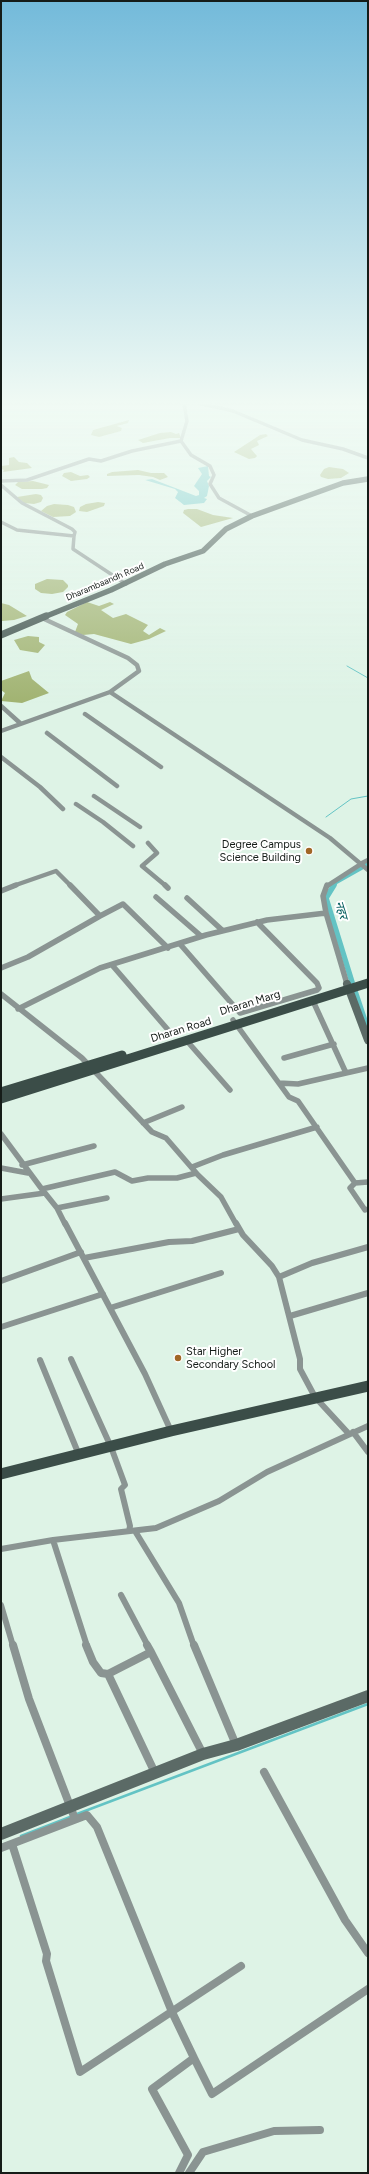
<!DOCTYPE html>
<html>
<head>
<meta charset="utf-8">
<style>
	body { margin:0 }
	#map { position:relative; width:369px; height:2174px; overflow:hidden; background:#def3e6; font-family:Figtree,sans-serif }
	canvas { display:block }
	.frame { position:absolute; inset:0; border:2px solid #151c18; pointer-events:none }
</style>
</head>
<body>
<div id="map">
<canvas width="369" height="2174"></canvas>
<div class="frame"></div>
</div>
<script>
const context = document.querySelector('canvas').getContext('2d');
context.lineJoin = 'round';
function paint(path, color) {
  context.fillStyle = color;
  context.fill(path, 'evenodd');
}
function poly(rows) {
  const path = new Path2D();
  for (const r of rows) {
    path.moveTo(r[0], r[1]);
    for (let i = 2; i < r.length; i += 2) path.lineTo(r[i], r[i + 1]);
  }
  return path;
}
function trace(path, color, width, dash) {
  context.strokeStyle = color;
  context.lineWidth = width;
  context.lineCap = dash ? 'butt' : 'round';
  context.setLineDash(dash || []);
  context.stroke(path);
}
function drawText(font, color, halo, rows, align = 'center') {
  context.font = font + ' Figtree,"Noto Sans Devanagari",sans-serif';
  context.lineWidth = 4;
  context.setLineDash([]);
  context.textBaseline = 'middle';
  context.strokeStyle = halo;
  context.fillStyle = color;
  for (const [text, x, y, turn = 0] of rows) {
    context.save();
    context.translate(x, y);
    context.rotate((+turn || 0) * Math.PI / 180);
    context.textAlign = isNaN(turn) ? turn : align;
    if (halo) context.strokeText(text, 0, 0);
    context.fillText(text, 0, 0);
    context.restore();
  }
}
const forest = poly([
	[129,420,128,423,117,426,122,428,121,431,99,437,91,435,93,430],
	[171,432,176,434,179,433,181,438,170,438,143,443,138,440,160,433],
	[266,434,268,436,257,441,259,445,251,449,257,456,255,458,249,459,234,452,260,435],
	[14,457,19,462,27,463,32,468,3,472,4,470,1,469,1,466,9,465,9,458],
	[329,467,343,469,349,473,341,478,328,479,321,477,320,475,324,469],
	[138,470,151,473,164,473,168,477,160,480,153,477,139,475,107,476,107,474,112,472],
	[71,472,80,476,88,475,90,477,87,479,71,481,62,476,64,473],
	[33,481,49,485,47,488,42,489,22,489,15,485,18,482],
	[36,494,41,495,43,498,41,502,34,504,24,503,17,497],
	[98,502,105,503,104,506,87,512,79,511,80,507,86,504],
	[54,504,68,505,74,507,76,512,70,516,53,517,41,511,47,506],
	[188,509,197,509,213,515,233,518,201,527,183,513,184,510],
	[47,579,63,580,68,585,68,587,63,592,52,594,41,593,35,589,35,584],
	[87,602,99,606,110,602,114,604,101,610,113,618,126,614,148,625,143,631,149,635,160,628,166,631,149,639,131,644,94,634,83,635,75,632,78,624,65,615,67,612],
	[1,603,9,605,27,616,14,620,2,621],
	[28,636,39,637,39,642,45,645,38,653,20,650,14,640],
	[29,671,32,679,49,693,22,703,1,701,5,693,1,690,1,681]
]);
const water = poly([
	[208,466,209,476,211,477,207,481,209,486,207,496,204,498,207,499,204,503,184,505,175,498,178,492,175,489,145,480,152,479,196,496,199,495,199,491,194,486,202,474,198,468]
]);
const streamFar1 = poly([
	[347,666,368,678],
	[368,781,368,786],
	[326,817,351,799,368,796]
]);
const stream = poly([
	[77,1814,368,1704],
	[21,1836,70,1817]
]);
const canalFar1 = poly([
	[333,886,336,882,368,864]
]);
const canal = poly([
	[334,885,326,898,352,982],
	[354,988,367,1027]
]);
const streetFar4 = poly([
	[1,481,27,480,89,459,101,461,132,451,181,441],
	[1,485,22,503,72,529,75,532,74,536],
	[252,516,219,498,210,484,214,475,210,466,191,455,181,441,187,421,184,404,194,402,233,411,302,440,343,449,368,458],
	[1,522,17,530,74,536,73,549,126,584]
]);
const streetFar3 = poly([
	[110,692,330,838,368,870],
	[1,706,20,723],
	[85,714,161,767],
	[1,731,110,692,139,671,137,665,128,658,42,618],
	[47,733,117,786],
	[1,757,40,787,63,809],
	[94,796,140,827],
	[76,804,103,822,133,846],
	[148,843,157,853,142,866,166,886],
	[360,864,368,860],
	[13,886,56,871,71,886],
	[327,886,361,864]
]);
const streetFar2 = poly([
	[165,885,168,888],
	[327,885,323,896,326,913,347,984],
	[1,891,16,885],
	[156,897,201,936],
	[187,898,222,930],
	[100,916,123,904,168,948],
	[180,944,240,1013,317,990,319,988,317,983,257,922],
	[112,965,169,1031],
	[1,968,28,957,100,916,70,885],
	[1,994,82,1058,152,1132,166,1138,198,1175,221,1197,236,1224],
	[313,1001,346,1073],
	[18,1009,100,968,206,935,267,920,326,913],
	[233,1020,289,1097,298,1101,355,1183,368,1182],
	[187,1041,230,1090],
	[284,1058,334,1044],
	[279,1083,298,1084,368,1068],
	[143,1123,182,1107],
	[1,1134,44,1192],
	[22,1165,94,1146],
	[192,1167,223,1155,317,1127],
	[1,1168,28,1173],
	[355,1183,350,1188,365,1210,368,1209],
	[42,1189,115,1172,132,1181,148,1178,177,1178,196,1173],
	[1,1199,45,1193,57,1208,65,1224],
	[57,1208,107,1198]
]);
const streetFar1 = poly([
	[65,1223,145,1374,171,1431],
	[236,1223,243,1235,272,1266,279,1277,300,1359,300,1369,315,1397,349,1434],
	[84,1258,169,1242,192,1241,239,1229],
	[279,1277,312,1263,368,1247],
	[1,1281,81,1252],
	[110,1308,221,1273],
	[290,1316,368,1293],
	[1,1327,103,1294],
	[71,1359,111,1447,125,1485,121,1489,130,1526,129,1531],
	[40,1360,79,1455],
	[353,1432,368,1452],
	[135,1531,179,1603,194,1646],
	[53,1540,87,1646],
	[1,1549,53,1540,156,1528,219,1501,267,1472,368,1426],
	[121,1595,148,1646],
	[1,1605,13,1646]
]);
const street = poly([
	[13,1645,29,1699,75,1819],
	[86,1645,93,1662,101,1673,108,1674,151,1652,147,1645],
	[194,1645,236,1745],
	[151,1652,203,1754],
	[108,1674,155,1773],
	[264,1772,345,1920,368,1953],
	[12,1844,47,1954,46,1961,80,2072,241,1966],
	[1,1848,87,1815,97,1827,172,2012,194,2058,152,2089,188,2155,179,2173],
	[194,2058,212,2094,368,1989],
	[189,2173,203,2152,274,2131,320,2130]
]);
const secondaryFar1 = poly([
	[347,984,368,1040]
]);
const secondary = poly([
	[1,1834,203,1754,236,1745,368,1696]
]);
const primaryFar3 = poly([
	[44,617,111,590,165,564,203,551,226,529,252,516,343,483,368,479]
]);
const primaryFar2 = poly([
	[1,635,46,616]
]);
const primaryFar1 = poly([
	[1,1092,122,1055],
	[1,1099,368,983]
]);
const primary = poly([
	[1,1474,171,1431,368,1386]
]);
const markers = [
	[309,851,4,"#a16626"],
	[178,1358,4,"#a16626"]
];
const farStreetnames = [
	["Dharambaandh Road",105,582,-23]
];
const poiNames = [
	["Degree Campus",301,845],
	["Science Building",301,858],
	["Star Higher",186,1352,"left"],
	["Secondary School",186,1365,"left"]
];
const streetNames = [
	["Dharan Marg",250,1003,-17],
	["Dharan Road",181,1030,-17]
];
const waterNames = [
	["नहर",341,910,73]
];
paint(forest, '#a0b270');
paint(water, '#63c3c4');
trace(streamFar1, '#63c3c4', 1);
trace(stream, '#63c3c4', 2.5);
trace(canalFar1, '#63c3c4', 4.5);
trace(canal, '#63c3c4', 5.5);
trace(streetFar4, '#8a9492', 3.5);
trace(streetFar3, '#8a9492', 4.5);
trace(streetFar2, '#8a9492', 5.5);
trace(streetFar1, '#8a9492', 6);
trace(street, '#8a9492', 8);
trace(secondaryFar1, '#5b6a66', 8);
trace(secondary, '#5b6a66', 12);
trace(primaryFar3, '#3b4d48', 5.5);
trace(primaryFar2, '#3b4d48', 7);
trace(primaryFar1, '#3b4d48', 9);
trace(primary, '#3b4d48', 11);
const sky = context.createLinearGradient(0, 0, 0, 707);
sky.addColorStop(0, '#73bada');
sky.addColorStop(0.57, '#f0faf4');
sky.addColorStop(1, '#f0faf400');
context.fillStyle = sky;
context.fillRect(0, 0, 369, 707);
for (const [x, y, r, color] of markers) {
  const dot = new Path2D();
  dot.arc(x, y, r, 0, 2 * Math.PI);
  context.fillStyle = color;
  context.fill(dot);
  trace(dot, '#fff', 1.5);
}
drawText('9px', '#151c18', '#fff', farStreetnames);
drawText('11px', '#151c18', '#fff', poiNames, 'right');
drawText('11px', '#151c18', '#fff', streetNames);
drawText('italic 12px', '#015b5c', '#fff', waterNames);
</script>
</body>
</html>
